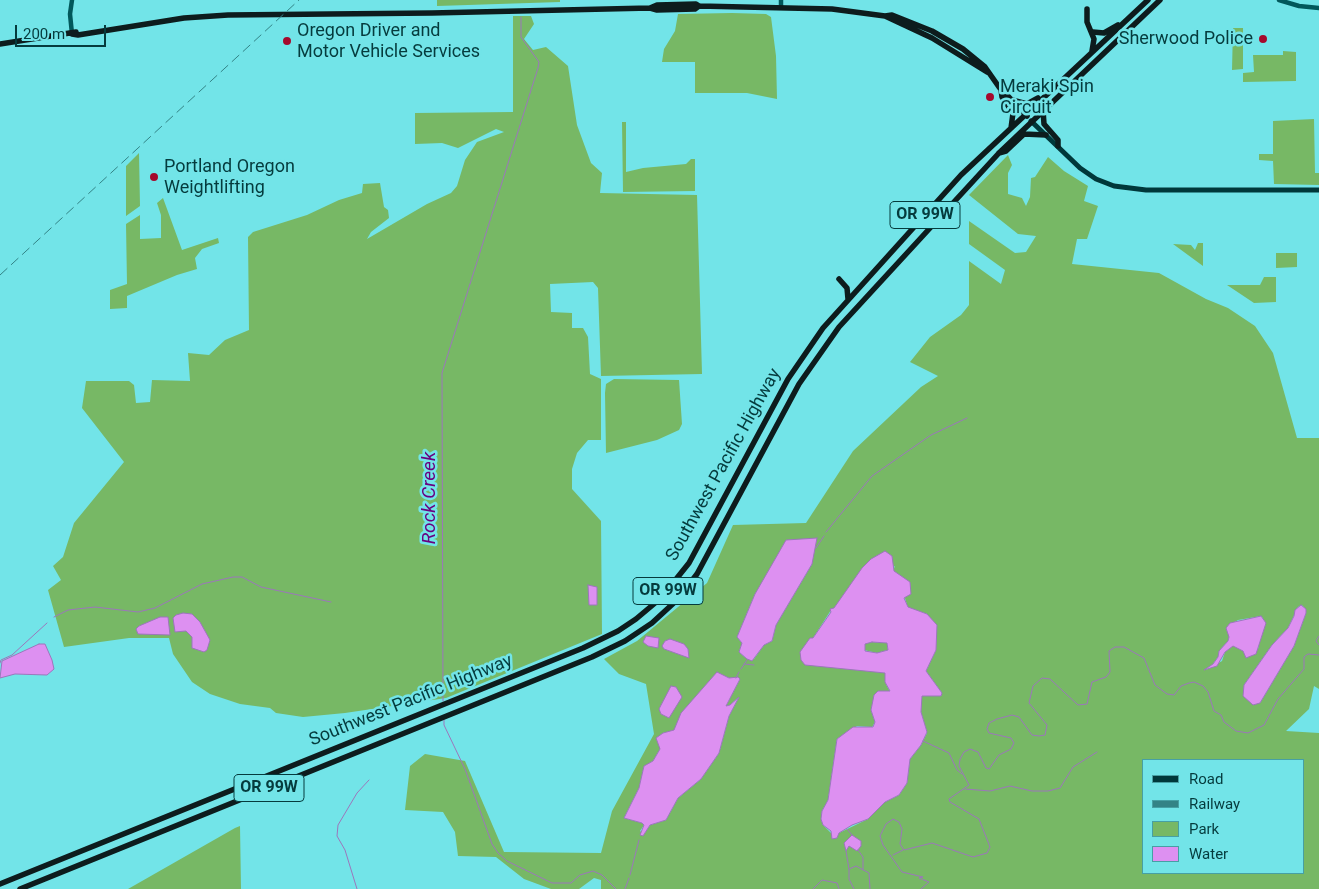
<!DOCTYPE html>
<html>
<head>
<meta charset="utf-8">
<style>
	body { margin:0 }
	#map { position:relative; width:1319px; height:889px; overflow:hidden; background:#72e4e8; font-family:Roboto,sans-serif }
	canvas { display:block }
	.legend { position:absolute; left:1142px; top:759px; width:162px; height:115px; box-sizing:border-box; background:#72e4e8; border:1px solid #46a0a4; margin:0; padding:6px 9px; list-style:none; font-size:15px; color:#053b3d }
	.legend li { display:flex; align-items:center; gap:10px; height:25px }
	.legend b { width:25px; border:1px solid #46a0a4 }
	.scale { position:absolute; left:15px; top:25px; width:91px; height:22px; box-sizing:border-box; border:2px solid #053b3d; border-top:0; padding-left:6px; font-size:15px; line-height:18px; white-space:nowrap; color:#053b3d; -webkit-text-stroke:4px #72e4e8; paint-order:stroke }
</style>
</head>
<body>
<div id="map">
<canvas width="1319" height="889"></canvas>
<ul class="legend">
<li><b style="height:6px;background:#00383a"></b>Road</li>
<li><b style="height:6px;background:#338386"></b>Railway</li>
<li><b style="height:14px;background:#77b865"></b>Park</li>
<li><b style="height:14px;background:#dd90f1"></b>Water</li>
</ul>
<div class="scale">200 m</div>
</div>
<script>
const context = document.querySelector('canvas').getContext('2d');
context.lineJoin = 'round';
function paint(path, color) {
  context.fillStyle = color;
  context.fill(path, 'evenodd');
}
function poly(rows) {
  const path = new Path2D();
  for (const r of rows) {
    path.moveTo(r[0], r[1]);
    for (let i = 2; i < r.length; i += 2) path.lineTo(r[i], r[i + 1]);
  }
  return path;
}
function trace(path, color, width, dash) {
  context.strokeStyle = color;
  context.lineWidth = width;
  context.lineCap = dash ? 'butt' : 'round';
  context.setLineDash(dash || []);
  context.stroke(path);
}
function drawText(font, color, halo, rows, align = 'center') {
  context.font = font + ' Roboto,sans-serif';
  context.lineWidth = 5;
  context.setLineDash([]);
  context.textBaseline = 'middle';
  context.strokeStyle = halo;
  context.fillStyle = color;
  for (const [text, x, y, turn = 0] of rows) {
    context.save();
    context.translate(x, y);
    context.rotate((+turn || 0) * Math.PI / 180);
    context.textAlign = isNaN(turn) ? turn : align;
    if (halo) context.strokeText(text, 0, 0);
    context.fillText(text, 0, 0);
    context.restore();
  }
}
const green = poly([
	[437,0,560,0,560,2,437,6],
	[732,13,766,14,771,17,776,56,777,99,747,93,695,93,695,62,662,62,664,49,675,31,678,14],
	[513,16,531,16,534,24,524,39,533,50,546,47,568,66,577,125,591,163,602,173,600,193,697,195,702,374,601,376,598,288,593,282,550,284,551,312,572,313,572,328,583,328,588,337,590,374,601,379,601,440,588,440,577,453,572,469,572,489,601,521,602,634,446,698,345,713,303,717,276,713,270,708,240,704,210,694,192,682,173,654,169,638,129,638,64,647,48,590,61,580,53,566,63,557,74,523,124,462,82,408,86,381,129,381,134,385,136,403,150,402,152,380,190,381,188,353,209,355,225,340,249,330,248,237,253,232,307,215,339,200,362,193,363,184,380,183,384,207,388,210,389,218,371,232,367,239,427,204,451,193,457,186,465,160,477,142,504,132,496,129,458,148,442,143,415,144,415,113,513,112],
	[1233,28,1243,28,1243,69,1232,70],
	[1283,51,1296,52,1296,81,1243,82,1243,73,1254,72,1253,55,1283,55],
	[1314,119,1315,173,1319,173,1319,185,1274,184,1273,161,1259,160,1259,154,1273,154,1273,121],
	[622,122,626,122,626,172,643,168,686,164,691,159,695,159,695,191,623,192],
	[139,153,140,206,126,216,126,166],
	[1008,155,1012,165,1008,173,1008,194,1022,198,1026,206,1030,197,1031,178,1035,177,1048,157,1064,171,1088,186,1084,201,1098,206,1087,239,1077,239,1072,264,1159,273,1206,299,1228,308,1255,326,1273,353,1297,438,1319,438,1319,689,1314,686,1309,709,1286,731,1319,733,1319,889,601,889,601,880,594,878,579,889,551,889,524,879,496,857,458,856,455,832,443,812,405,810,410,766,425,754,465,761,504,852,601,853,612,811,654,734,646,684,619,674,604,659,637,641,707,583,733,525,806,523,853,451,921,387,938,376,910,362,930,337,961,315,969,305,969,261,1001,284,1005,270,969,244,969,221,1015,253,1026,252,1036,236,1018,234,969,195],
	[812,564,776,625,772,641,764,645,754,659,747,659,739,652,742,643,737,637,755,594,771,570],
	[895,566,893,571,898,575,908,608,927,614,936,650,926,671,942,693,941,696,921,696,921,712,927,733,921,745,910,759,907,783,899,795,885,802,868,819,839,833,832,834,823,825,821,819,822,811,828,800,837,739,857,726,872,727,875,722,871,710,875,697,890,692,886,684,886,673,864,670,810,638,813,638,831,610],
	[1301,605,1303,606,1306,613,1294,646,1260,703,1244,685,1272,645,1288,628,1298,607],
	[1261,616,1264,620,1258,649,1243,651,1233,645,1225,652,1222,661,1206,670,1213,664,1218,657,1219,651,1228,641,1233,623,1238,620],
	[717,673,729,678,740,679,726,706,730,705,739,697,729,716,719,753,701,779,678,798,666,820,650,825,644,834,640,831,644,825,642,823,624,818,639,788,644,767,653,761,660,749,663,733,674,731,682,713],
	[1143,760,1303,760,1303,873,1143,873],
	[163,198,182,250,218,238,219,243,202,249,195,258,197,269,177,275,127,296,127,308,110,309,110,290,127,284,126,224,140,215,140,239,161,238,161,215,157,203],
	[1198,243,1203,243,1203,266,1173,244,1191,245,1195,250],
	[1276,253,1297,253,1297,267,1276,268],
	[1264,277,1276,277,1276,302,1254,303,1227,285,1260,285],
	[614,379,679,380,682,424,679,430,657,440,606,453,605,393,606,384],
	[872,642,887,643,888,650,877,653,864,650,865,643],
	[240,826,241,889,128,889,235,828]
]);
const water = poly([
	[817,538,812,564,776,625,772,641,764,645,752,661,747,659,739,652,742,643,737,637,755,594,786,540,817,538],
	[885,551,892,556,894,571,910,582,911,594,904,598,908,607,927,614,937,625,936,650,926,671,942,693,941,696,922,696,921,712,927,732,921,745,910,759,907,783,899,795,885,802,868,819,852,825,839,833,837,838,832,839,831,831,823,825,821,819,822,811,828,800,837,739,853,727,873,727,875,722,871,710,874,695,878,691,890,691,885,682,885,673,805,665,801,660,800,652,810,638,813,638,831,612,830,609,834,608,862,568,871,559,885,551],
	[872,642,887,643,888,650,877,653,865,651,865,644,872,642],
	[588,585,597,587,597,605,589,605,588,585],
	[1301,605,1306,609,1306,613,1294,646,1260,703,1253,705,1243,696,1244,685,1272,645,1288,628,1294,616,1295,610,1301,605],
	[183,613,192,614,200,622,210,640,207,650,204,652,192,648,192,637,186,631,175,632,173,618,176,615,183,613],
	[1261,616,1266,623,1256,654,1246,658,1243,651,1233,646,1225,652,1217,666,1204,670,1213,664,1218,657,1219,651,1228,641,1229,637,1226,628,1230,623,1261,616],
	[160,617,168,617,170,635,138,634,136,629,139,626,160,617],
	[646,636,659,638,658,648,648,646,643,642,646,636],
	[670,639,684,644,688,649,689,658,664,649,662,646,665,641,670,639],
	[39,644,45,644,52,660,54,669,47,675,15,674,0,678,2,661,39,644],
	[717,672,729,678,738,677,740,679,726,706,730,705,739,697,729,716,719,753,701,779,678,798,666,820,650,825,643,836,640,835,644,825,642,823,624,818,639,788,644,766,653,761,660,749,656,738,663,733,674,730,681,713,717,672],
	[671,686,676,687,682,697,669,718,661,714,659,709,671,686],
	[852,835,861,841,861,846,857,851,849,846,846,851,844,843,852,835]
]);
const stream = poly([
	[826,532,872,476,931,435,967,418],
	[816,548,824,536],
	[54,617,68,610,95,607,138,612,155,608,202,584,233,577,242,577,261,587,331,602],
	[1319,636,1316,641,1319,645],
	[0,663,1,660,12,655,47,623],
	[744,664,754,665],
	[741,669,747,660],
	[736,678,739,672],
	[443,701,442,373,538,68,539,62,521,37,521,17],
	[444,720,444,725,465,769,492,844,498,853,507,861,552,883,571,883,580,875,593,871,602,875,616,889],
	[923,741,949,753,957,770,962,774],
	[965,789,990,791,1010,786,1032,791,1048,791,1060,788,1073,767,1097,752],
	[847,829,852,835],
	[858,850,863,857,863,870],
	[846,851,849,869],
	[893,855,903,850],
	[630,875,639,840],
	[357,889,345,850,337,836,338,825,357,793,369,780],
	[625,889,629,878],
	[813,889,822,880,837,883,839,889],
	[854,889,849,879,849,869,856,866,869,873,870,889],
	[921,889,929,882,919,878,923,877,902,872,883,845,880,836,886,824,893,819,899,822,902,829,900,844,904,850,932,843,973,857,987,853,990,847,979,819,950,802,949,799,969,785,959,766,960,759,964,752,970,749,978,752,986,768,989,769,999,755,1011,749,1014,743,1011,738,989,733,987,729,989,723,997,719,1012,715,1019,717,1032,735,1039,736,1045,735,1047,725,1029,703,1033,686,1042,678,1050,679,1078,705,1087,704,1092,682,1106,677,1110,672,1109,651,1115,647,1124,647,1144,658,1155,685,1167,694,1174,695,1181,686,1189,683,1194,682,1203,686,1208,692,1214,711,1221,715,1224,722,1236,731,1248,733,1264,725,1278,699,1304,669,1304,657,1308,654,1319,655]
]);
const secondary = poly([
	[72,0,70,14,72,34],
	[1279,0,1299,6,1319,8],
	[781,7,781,0]
]);
const primary = poly([
	[1031,121,1080,168,1096,179,1114,186,1146,190,1319,190]
]);
const highway = poly([
	[650,8,657,10,695,9,699,6],
	[1087,9,1087,22,1094,39,1092,51],
	[885,16,892,15,932,31,963,49,985,67,999,87,1027,116],
	[1093,32,1104,33,1118,25],
	[72,34,78,35,184,18,228,15,432,13,650,8,657,5,696,4,699,6,832,9,885,16,932,38,987,72],
	[0,44,76,32],
	[1001,89,1002,97,1013,113,1011,128],
	[1012,100,1027,104,1038,98],
	[1043,110,1044,124,1058,140,1058,146],
	[999,153,1006,151,1024,134,1046,135],
	[839,279,847,288,848,299],
	[0,884,583,648,618,631,636,619,661,598,689,563,788,379,823,328,961,175,1148,0],
	[20,889,592,657,625,641,652,623,677,600,697,574,799,384,839,327,999,153,1160,0]
]);
const rail = poly([
	[0,275,299,0]
]);
const markers = [
	[1263,39,5,"#a5092c"],
	[287,41,5,"#a5092c"],
	[990,97,5,"#a5092c"],
	[154,177,5,"#a5092c"]
];
const shields = [
	[925,215,70],
	[668,591,70],
	[269,788,70]
];
const shieldNames = [
	["OR 99W",925,215],
	["OR 99W",668,591],
	["OR 99W",269,788]
];
const poiNames = [
	["Oregon Driver and",297,31],
	["Motor Vehicle Services",297,52],
	["Sherwood Police",1253,39,"right"],
	["Meraki Spin",1000,87],
	["Circuit",1000,108],
	["Portland Oregon",164,167],
	["Weightlifting",164,188]
];
const streetNames = [
	["Southwest Pacific Highway",724,465,-61],
	["Southwest Pacific Highway",411,701,-22]
];
const waterNames = [
	["Rock Creek",430,498,-90]
];
paint(green, '#77b865');
paint(water, '#dd90f1');
trace(water, '#9c76bb', 1);
trace(stream, '#9c76bb', 1);
trace(secondary, '#01585b', 4.5);
trace(primary, '#00383a', 5);
trace(highway, '#0d1c1d', 5.5);
trace(rail, '#338386', 1, [10, 5]);
for (const [x, y, r, color] of markers) {
  const dot = new Path2D();
  dot.arc(x, y, r, 0, 2 * Math.PI);
  context.fillStyle = color;
  context.fill(dot);
  trace(dot, '#72e4e8', 2);
}
for (const [x, y, w] of shields) {
  const box = new Path2D();
  box.roundRect(x - w / 2, y - 13.5, w, 27, 4);
  context.fillStyle = '#72e4e8';
  context.fill(box);
  trace(box, '#053b3d', 1);
}
drawText('bold 16px', '#053b3d', null, shieldNames);
drawText('18px', '#053b3d', '#72e4e8', poiNames, 'left');
drawText('18px', '#053b3d', '#72e4e8', streetNames);
drawText('italic 19px', '#6a0180', '#72e4e8', waterNames);
</script>
</body>
</html>
